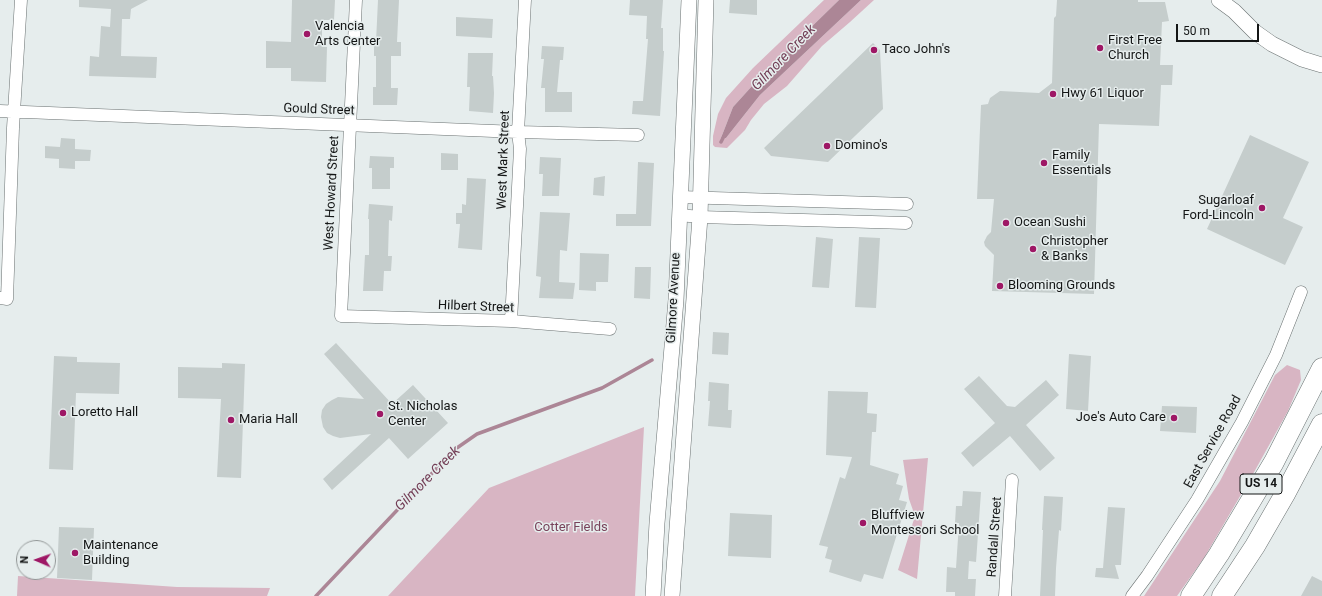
<!DOCTYPE html>
<html>
<head>
<meta charset="utf-8">
<style>
	body { margin:0 }
	#map { position:relative; width:1322px; height:596px; overflow:hidden; background:#e6eded; font-family:Roboto,sans-serif }
	canvas { display:block }
	.north { position:absolute; left:16px; top:540px; width:40px; height:40px; box-sizing:border-box; background:#e6eded; border:1px solid #929797; border-radius:50%; rotate:272deg; font-size:11px; font-weight:700; line-height:16px; text-align:center; color:#141616 }
	.north::after { content:''; display:block; margin:auto; width:14px; height:18px; background:#9e1765; clip-path:polygon(50% 0,100% 100%,50% 72%,0 100%) }
	.scale { position:absolute; left:1176px; top:24px; width:83px; height:18px; box-sizing:border-box; border:2px solid #141616; border-top:0; padding-left:5px; font-size:12px; line-height:14px; white-space:nowrap; color:#141616; -webkit-text-stroke:3px #e6eded; paint-order:stroke }
</style>
</head>
<body>
<div id="map">
<canvas width="1322" height="596"></canvas>
<div class="north">N</div>
<div class="scale">50 m</div>
</div>
<script>
const context = document.querySelector('canvas').getContext('2d');
context.lineJoin = 'round';
function paint(path, color) {
  context.fillStyle = color;
  context.fill(path, 'evenodd');
}
function poly(rows) {
  const path = new Path2D();
  for (const r of rows) {
    path.moveTo(r[0], r[1]);
    for (let i = 2; i < r.length; i += 2) path.lineTo(r[i], r[i + 1]);
  }
  return path;
}
function trace(path, color, width, dash) {
  context.strokeStyle = color;
  context.lineWidth = width;
  context.lineCap = dash ? 'butt' : 'round';
  context.setLineDash(dash || []);
  context.stroke(path);
}
function drawText(font, color, halo, rows, align = 'center') {
  context.font = font + ' Roboto,sans-serif';
  context.lineWidth = 3;
  context.setLineDash([]);
  context.textBaseline = 'middle';
  context.strokeStyle = halo;
  context.fillStyle = color;
  for (const [text, x, y, turn = 0] of rows) {
    context.save();
    context.translate(x, y);
    context.rotate((+turn || 0) * Math.PI / 180);
    context.textAlign = isNaN(turn) ? turn : align;
    if (halo) context.strokeText(text, 0, 0);
    context.fillText(text, 0, 0);
    context.restore();
  }
}
const green = poly([
	[824,0,839,0,762,75,733,107,721,138,726,138,760,95,861,0,874,0,850,22,822,46,787,86,764,104,751,120,745,130,727,148,715,147,713,145,713,136,718,114,726,98,753,68],
	[1287,365,1300,370,1301,380,1288,411,1253,474,1204,558,1177,596,1144,596,1220,481,1275,375],
	[644,427,635,596,388,596,489,488],
	[928,458,917,579,898,570,915,516,909,499,903,460],
	[18,576,177,587,270,588,267,596,17,596]
]);
const water = poly([
	[839,0,861,0,760,95,726,138,721,138,733,107,762,75]
]);
const stream = poly([
	[721,142,725,134],
	[316,596,454,450,477,434,602,388,652,360]
]);
const building = poly([
	[79,0,148,0,131,9,130,19,122,19,121,56,157,57,156,78,89,76,90,56,99,57,101,26,110,27,111,9,79,7],
	[292,0,335,0,334,20,322,20,322,47,327,47,326,82,291,81,291,68,266,68,266,41,291,42],
	[378,0,399,0,397,42,401,42,401,56,391,56,391,88,398,88,397,105,373,105,373,87,376,87,376,56,374,56,374,42,376,42],
	[630,0,663,0,661,28,663,28,663,51,664,51,660,116,632,114,633,101,643,101,648,39,646,39,647,16,629,15],
	[730,0,757,0,757,15,729,13],
	[1057,0,1138,0,1138,2,1165,2,1169,21,1162,22,1160,65,1173,65,1172,85,1161,85,1159,126,1099,124,1094,294,992,291,994,255,985,246,984,242,987,236,991,232,994,199,977,199,981,105,988,104,990,98,1000,91,1039,93,1052,83,1054,18,1056,16],
	[456,17,493,19,492,38,456,36],
	[873,43,880,50,883,109,828,162,771,156,764,148],
	[542,46,564,47,563,60,560,60,557,92,572,92,572,112,545,112,545,88,541,88,544,59,541,59],
	[468,53,493,53,492,76,493,76,494,93,493,113,469,111,470,87,467,87],
	[1250,135,1309,162,1283,218,1303,227,1285,265,1207,229],
	[61,138,75,139,75,149,91,150,90,161,75,161,75,169,59,168,59,159,45,158,45,146,60,147],
	[441,153,458,154,458,170,441,170],
	[370,156,394,157,394,168,390,168,390,189,372,189,372,168,369,168],
	[540,157,561,158,559,196,542,196,543,174,539,174],
	[638,162,654,163,651,226,616,226,616,214,636,214],
	[605,176,604,196,593,195,594,178],
	[467,178,486,179,482,250,458,248,460,224,456,224,456,213,462,213,462,204,466,205],
	[369,204,393,206,392,221,389,220,388,256,392,256,391,271,384,271,383,291,363,291,365,255,369,255,369,219,368,219],
	[540,212,570,213,567,251,560,250,559,282,575,283,573,299,539,298,541,277,536,276],
	[816,237,833,239,829,288,812,287],
	[859,237,880,238,876,308,855,307],
	[580,253,609,254,608,282,596,282,596,291,579,290],
	[635,267,651,267,650,299,634,298],
	[713,332,729,333,728,355,712,354],
	[336,343,392,404,413,385,448,423,408,459,389,438,332,490,323,479,371,434,340,438,333,436,327,433,323,427,321,417,322,410,326,404,332,400,338,397,364,399,324,354],
	[1069,354,1091,356,1088,411,1066,409],
	[54,356,77,357,77,362,120,363,119,394,76,393,73,470,49,469],
	[222,363,245,364,241,478,217,477,221,399,178,398,178,367,222,368],
	[979,376,1007,406,1015,407,1046,380,1059,395,1026,425,1055,458,1040,471,1010,436,973,467,961,453,995,423,964,389],
	[709,382,729,384,728,410,732,410,731,428,708,426,710,401,708,401],
	[828,391,868,392,867,413,877,414,876,432,872,432,870,465,899,474,896,484,903,486,899,500,907,502,883,579,864,574,861,582,829,572,832,560,825,558,828,547,819,545,840,477,845,479,852,457,826,455],
	[1162,406,1197,407,1196,433,1160,431],
	[963,491,981,492,976,562,969,561,968,579,976,579,975,596,955,596,955,592,946,592,947,567,956,568,959,523,955,523,956,506,962,506],
	[1044,496,1063,497,1061,531,1059,530,1056,568,1055,596,1040,596,1043,530,1042,530],
	[1108,507,1125,508,1121,565,1115,565,1119,579,1095,577,1096,568,1103,568],
	[730,513,772,515,771,558,728,556],
	[59,527,94,528,92,580,57,578],
	[1312,576,1322,581,1322,596,1301,596]
]);
const minor = poly([
	[356,0,341,316,511,321,610,329],
	[0,111,518,132,638,135],
	[680,197,907,204],
	[679,215,700,217,906,223],
	[0,298,7,299,13,128,21,0],
	[511,321,520,149,518,132,525,0],
	[1005,596,1012,480],
	[1132,596,1147,576,1197,500,1242,422,1276,355,1301,292]
]);
const tertiary = poly([
	[1219,0,1234,11,1255,32,1272,44,1302,59,1322,65],
	[653,596,657,523,676,300,689,0],
	[672,596,700,217,706,0]
]);
const trunk = poly([
	[1191,596,1219,554,1274,462,1322,368],
	[1222,596,1255,546,1285,494,1322,424]
]);
const markers = [
	[307,34,4,"#9e1765"],
	[1100,48,4,"#9e1765"],
	[874,50,4,"#9e1765"],
	[1053,94,4,"#9e1765"],
	[827,146,4,"#9e1765"],
	[1044,163,4,"#9e1765"],
	[1262,208,4,"#9e1765"],
	[1006,223,4,"#9e1765"],
	[1033,249,4,"#9e1765"],
	[1000,286,4,"#9e1765"],
	[63,413,4,"#9e1765"],
	[380,414,4,"#9e1765"],
	[1174,418,4,"#9e1765"],
	[231,420,4,"#9e1765"],
	[863,523,4,"#9e1765"],
	[75,553,4,"#9e1765"]
];
const shields = [
	[1261,484,42]
];
const shieldNames = [
	["US 14",1261,484]
];
const poiNames = [
	["Valencia",315,27],
	["Arts Center",315,42],
	["First Free",1108,41],
	["Church",1108,56],
	["Taco John's",882,50],
	["Hwy 61 Liquor",1061,94],
	["Domino's",835,146],
	["Family",1052,156],
	["Essentials",1052,171],
	["Sugarloaf",1254,201,"right"],
	["Ford-Lincoln",1254,216,"right"],
	["Ocean Sushi",1014,223],
	["Christopher",1041,242],
	["& Banks",1041,257],
	["Blooming Grounds",1008,286],
	["St. Nicholas",388,407],
	["Center",388,422],
	["Loretto Hall",71,413],
	["Joe's Auto Care",1166,418,"right"],
	["Maria Hall",239,420],
	["Bluffview",871,516],
	["Montessori School",871,531],
	["Maintenance",83,546],
	["Building",83,561]
];
const streetNames = [
	["Gould Street",319,110,2],
	["West Mark Street",504,160,-88],
	["West Howard Street",332,193,-87],
	["Gilmore Avenue",674,298,-87],
	["Hilbert Street",476,307,2],
	["East Service Road",1213,442,-61],
	["Randall Street",995,537,-86]
];
const parkNames = [
	["Cotter Fields",571,528]
];
const waterNames = [
	["Gilmore Creek",784,58,-46],
	["Gilmore Creek",428,479,-45]
];
paint(green, '#d8b5c3');
paint(water, '#ac8696');
trace(stream, '#ac8696', 3.5);
paint(building, '#c5cdcc');
trace(minor, '#6a7171', 13);
trace(tertiary, '#6a7171', 16);
trace(trunk, '#6a7171', 21);
trace(minor, '#fff', 12);
trace(tertiary, '#fff', 15);
trace(trunk, '#fff', 20);
for (const [x, y, r, color] of markers) {
  const dot = new Path2D();
  dot.arc(x, y, r, 0, 2 * Math.PI);
  context.fillStyle = color;
  context.fill(dot);
  trace(dot, '#e6eded', 1.5);
}
for (const [x, y, w] of shields) {
  const box = new Path2D();
  box.roundRect(x - w / 2, y - 10, w, 20, 3);
  context.fillStyle = '#e6eded';
  context.fill(box);
  trace(box, '#141616', 1);
}
drawText('bold 12px', '#141616', null, shieldNames);
drawText('13px', '#141616', '#e6eded', poiNames, 'left');
drawText('13px', '#141616', '#e6eded', streetNames);
drawText('13px', '#79435b', '#e6eded', parkNames);
drawText('italic 14px', '#723d55', '#e6eded', waterNames);
</script>
</body>
</html>
